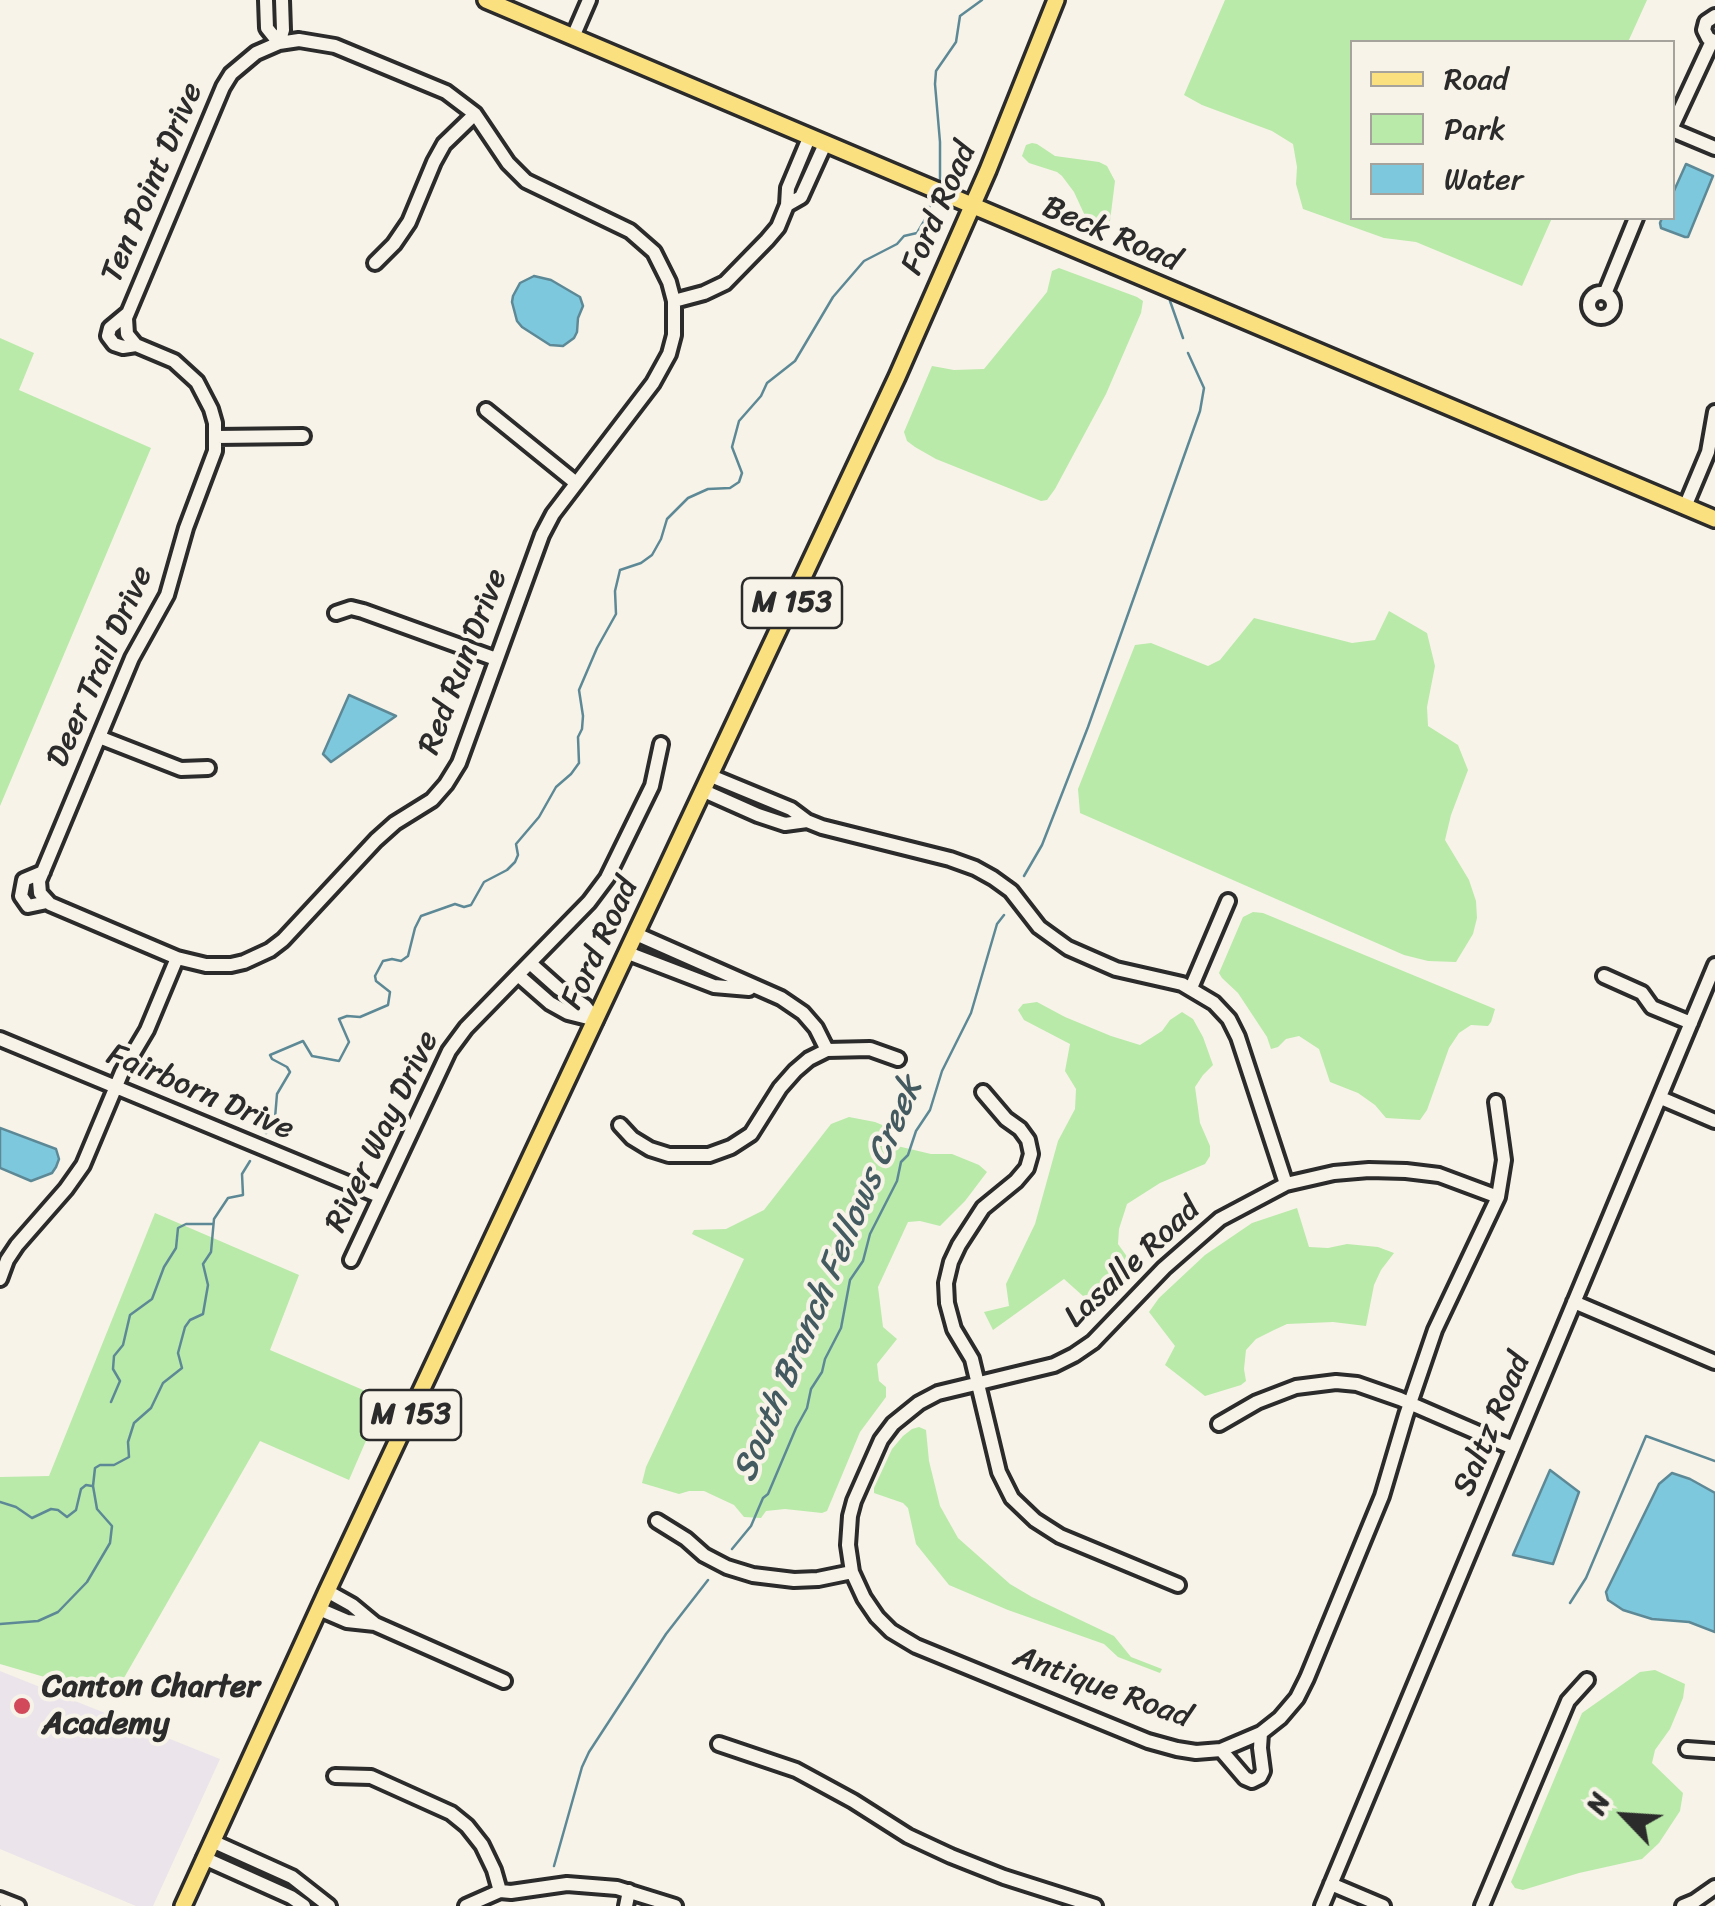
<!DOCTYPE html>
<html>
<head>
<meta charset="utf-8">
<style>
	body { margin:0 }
	#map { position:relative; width:1715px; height:1906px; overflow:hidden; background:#f7f3e8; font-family:Sriracha,sans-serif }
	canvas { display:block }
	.legend { position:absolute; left:1350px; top:40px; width:325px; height:180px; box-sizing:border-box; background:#f7f3e8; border:2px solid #a5a39c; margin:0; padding:12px 18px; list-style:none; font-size:30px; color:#2b2b2b }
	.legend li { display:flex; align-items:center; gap:20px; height:50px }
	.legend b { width:50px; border:2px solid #a5a39c }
	.north { position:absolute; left:1575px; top:1766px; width:100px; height:100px; -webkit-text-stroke:8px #f7f3e8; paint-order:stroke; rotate:295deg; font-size:28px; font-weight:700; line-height:40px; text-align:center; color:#2b2b2b }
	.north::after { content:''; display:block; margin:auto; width:35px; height:45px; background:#2b2b2b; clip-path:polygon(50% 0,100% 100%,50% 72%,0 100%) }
</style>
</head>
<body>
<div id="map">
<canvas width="1715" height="1906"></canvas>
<ul class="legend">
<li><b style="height:12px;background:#fbe080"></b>Road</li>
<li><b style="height:28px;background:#b9eaa9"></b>Park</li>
<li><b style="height:28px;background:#7ec8de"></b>Water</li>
</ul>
<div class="north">N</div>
</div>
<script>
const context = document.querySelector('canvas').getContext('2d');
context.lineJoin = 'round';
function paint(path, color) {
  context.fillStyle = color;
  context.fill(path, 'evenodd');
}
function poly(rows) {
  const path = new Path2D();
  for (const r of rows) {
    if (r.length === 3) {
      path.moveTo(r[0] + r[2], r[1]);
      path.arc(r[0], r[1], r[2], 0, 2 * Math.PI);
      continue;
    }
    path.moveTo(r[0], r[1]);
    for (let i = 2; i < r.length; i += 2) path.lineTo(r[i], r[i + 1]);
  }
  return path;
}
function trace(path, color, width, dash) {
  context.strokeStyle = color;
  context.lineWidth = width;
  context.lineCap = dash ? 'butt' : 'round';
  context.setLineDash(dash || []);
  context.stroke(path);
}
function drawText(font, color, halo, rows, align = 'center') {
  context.font = font + ' Sriracha,sans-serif';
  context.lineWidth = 8;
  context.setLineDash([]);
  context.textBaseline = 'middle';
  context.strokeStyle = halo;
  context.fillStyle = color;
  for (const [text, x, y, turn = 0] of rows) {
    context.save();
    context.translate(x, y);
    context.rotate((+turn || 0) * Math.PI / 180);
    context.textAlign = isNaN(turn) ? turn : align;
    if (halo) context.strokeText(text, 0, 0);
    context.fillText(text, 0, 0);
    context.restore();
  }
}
const built = poly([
	[0,1671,220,1759,153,1906,136,1906,0,1849]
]);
const green = poly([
	[1225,0,1647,0,1628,42,1352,42,1352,218,1552,218,1522,286,1416,242,1384,238,1303,209,1296,184,1297,167,1293,144,1272,131,1202,105,1184,95],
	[1032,143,1037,144,1055,156,1099,162,1107,166,1115,181,1110,221,1096,223,1086,218,1074,192,1062,176,1057,172,1029,163,1022,156,1026,145],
	[1059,268,1137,297,1143,301,1141,313,1106,394,1055,489,1047,500,1041,501,936,459,915,447,907,441,904,432,932,366,954,370,984,369,1047,292,1052,271],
	[0,338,34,353,19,390,151,448,0,806],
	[1389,611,1427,633,1435,666,1427,707,1428,726,1458,745,1468,770,1451,815,1445,840,1469,880,1476,901,1477,918,1473,934,1456,962,1428,961,1404,955,1080,813,1078,789,1135,645,1151,643,1208,666,1220,660,1254,618,1352,643,1375,640],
	[1253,912,1263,913,1495,1009,1491,1022,1488,1026,1471,1025,1459,1033,1449,1048,1427,1110,1420,1120,1386,1118,1375,1105,1358,1093,1330,1082,1319,1049,1299,1036,1286,1039,1278,1047,1271,1049,1267,1037,1238,993,1222,978,1219,973,1243,917],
	[1037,1002,1065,1017,1111,1036,1140,1045,1162,1031,1170,1020,1182,1012,1193,1019,1203,1037,1213,1065,1203,1075,1195,1087,1200,1123,1210,1146,1210,1156,1205,1164,1160,1183,1127,1204,1119,1229,1118,1244,1128,1258,1125,1272,1104,1291,1083,1296,1064,1279,993,1330,984,1312,1009,1306,1006,1284,1035,1224,1058,1141,1075,1109,1076,1089,1065,1071,1070,1044,1024,1020,1018,1010,1023,1004],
	[849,1117,875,1122,887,1127,893,1145,931,1154,952,1154,979,1165,987,1172,965,1201,940,1226,920,1221,908,1222,878,1287,883,1327,897,1339,877,1364,879,1381,886,1387,886,1397,860,1432,827,1511,822,1513,785,1509,766,1511,761,1518,744,1517,734,1505,704,1491,689,1491,679,1494,642,1483,646,1467,744,1259,692,1234,694,1230,726,1229,764,1210,831,1124],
	[1297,1208,1309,1247,1328,1248,1347,1244,1378,1247,1394,1253,1381,1270,1374,1285,1366,1326,1333,1322,1287,1324,1274,1330,1256,1339,1246,1350,1244,1369,1246,1381,1241,1385,1205,1396,1165,1365,1175,1346,1149,1312,1159,1298,1205,1255,1252,1223],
	[155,1213,299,1275,270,1350,384,1399,349,1480,260,1441,113,1697,0,1664,0,1477,49,1476],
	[919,1427,926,1430,929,1461,940,1506,958,1538,1010,1584,1032,1597,1114,1636,1131,1657,1162,1669,1160,1673,1118,1657,1104,1644,1008,1610,949,1585,916,1544,908,1508,903,1503,874,1493,874,1488,892,1449,903,1436,912,1429],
	[1655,1670,1685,1684,1683,1698,1670,1729,1655,1750,1652,1763,1683,1793,1680,1811,1659,1843,1642,1859,1579,1873,1523,1890,1515,1888,1511,1882,1582,1713,1640,1672]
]);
const water = poly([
	[1686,164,1713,176,1688,237,1685,237,1661,228,1660,223,1662,218,1672,218,1673,193,1686,164],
	[534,276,551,280,580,297,583,306,578,318,577,332,574,338,563,346,550,345,522,327,517,321,512,302,513,296,520,283,534,276],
	[349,695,396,716,331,762,323,754,349,695],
	[0,1128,56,1149,59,1159,56,1167,52,1173,31,1181,0,1168,0,1128],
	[1550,1470,1579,1492,1553,1564,1513,1555,1550,1470],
	[1672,1473,1690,1479,1715,1493,1715,1632,1689,1622,1652,1619,1623,1610,1608,1600,1606,1592,1659,1484,1672,1473]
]);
const stream = poly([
	[940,180,940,142,935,84,936,71,956,42,960,16,982,0],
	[927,219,940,223],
	[1170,301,1183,338],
	[1024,876,1042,845,1088,727,1200,411,1204,388,1188,353],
	[266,1133,275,1118,277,1094,290,1072,287,1067,272,1059,270,1055,303,1041,312,1056,339,1061,349,1042,339,1019,347,1016,360,1017,388,1005,390,992,376,981,375,976,383,961,392,959,401,961,408,956,415,928,421,916,455,904,464,907,471,905,484,882,507,870,515,862,518,855,516,844,539,817,556,787,571,774,579,763,578,737,582,729,583,716,579,690,597,648,616,614,615,591,620,570,641,563,652,555,661,539,667,519,688,498,708,489,730,488,739,482,742,473,732,447,739,421,761,396,767,383,795,361,833,297,864,261,897,244,904,236,917,233,926,218,932,200],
	[111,1402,120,1381,113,1369,114,1356,123,1345,130,1315,152,1299,164,1267,176,1248,178,1228,186,1224,213,1224],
	[0,1502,16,1507,32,1518,51,1509,58,1510,67,1517,76,1510,81,1489,86,1485,92,1486],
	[732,1549,751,1526,763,1498,768,1494,796,1428,807,1408,811,1389,822,1372,825,1359,841,1328,850,1280,863,1261,870,1234,897,1181,901,1162,908,1155,916,1131,930,1110,942,1071,971,1013,997,924,1004,915],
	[1570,1603,1586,1578,1646,1436,1715,1461],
	[0,1624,38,1621,58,1612,87,1582,110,1543,112,1526,97,1509,93,1486,95,1468,100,1465,114,1465,129,1457,128,1442,134,1423,151,1408,163,1383,182,1368,178,1353,185,1327,190,1320,203,1314,204,1308,208,1285,203,1264,211,1252,214,1219,228,1198,243,1195,242,1174,250,1161],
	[554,1866,582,1767,589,1752,666,1634,708,1580]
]);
const minor = poly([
	[266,0,267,28,279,43],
	[1715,16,1706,22,1704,30,1708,38,1715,42],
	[573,37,589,0],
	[299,40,335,46,446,92,475,114,508,163,526,181,630,231,654,252,669,282,674,301,674,335,669,354,653,383,553,514,542,535,459,763,446,784,432,800,395,823,376,840,283,940,270,950,244,962,231,965,206,965,177,958,50,904,40,893,39,881,132,658,167,595,186,528,215,451,215,423,211,409,197,382,174,361,136,345,127,334,126,318,223,87,231,74,256,53,279,43,299,40],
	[279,43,283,30,282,0],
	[1672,127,1712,41],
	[1672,130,1715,148],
	[787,205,801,197,825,144],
	[375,263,394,244,409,222,434,162,444,144,475,114],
	[1601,305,12],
	[1605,294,1636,218],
	[674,301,704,293,725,283,767,240,778,227,787,205,788,188,809,138],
	[128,313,110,328,108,336,114,344,123,347,136,345],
	[486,410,576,483],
	[216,437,303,436],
	[1685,507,1708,452,1715,412],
	[336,613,351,608,363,611,496,659],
	[99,737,181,769,208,768],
	[704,791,758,815,785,824,807,821,791,809,711,776],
	[807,821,822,827,950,859,975,868,993,878,1011,891,1039,927,1068,948,1116,969,1182,984,1214,1003,1229,1019,1238,1037,1286,1184],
	[43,872,24,880,21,896,28,906,47,902],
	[636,934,781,998,803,1013,816,1028,827,1050],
	[628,953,714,986,749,989],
	[530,963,558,988,585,1006,596,1020],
	[518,975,550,1003,568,1013,596,1020],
	[1604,976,1642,993,1652,1007,1691,1023],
	[1191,988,1228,901],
	[0,1039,379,1196],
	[983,1092,1006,1119,1020,1129,1028,1140,1031,1154,1027,1168,1016,1181,983,1208,959,1245,951,1262,946,1283,947,1303,954,1329,972,1359,999,1472,1012,1498,1035,1520,1060,1536,1178,1585],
	[1661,1098,1715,1121],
	[1496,1102,1504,1160,1498,1197,1435,1330,1406,1415,1382,1496,1307,1678,1297,1698,1280,1718,1261,1733,1221,1750,1196,1752,1177,1749,1148,1741,916,1646,891,1631,877,1617,864,1598,852,1572,848,1545,850,1516,854,1501,881,1440,893,1424,919,1403,938,1393,1054,1365,1074,1355,1093,1342,1164,1268,1220,1219,1286,1184,1334,1173,1369,1170,1406,1171,1439,1175,1498,1197],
	[620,1125,632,1138,650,1149,669,1155,709,1155,731,1147,751,1134,780,1088,795,1071,809,1059,827,1050,870,1049,898,1059],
	[351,1260,449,1051,466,1028,589,902,607,878,652,786,661,744],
	[0,1279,7,1260,17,1245,66,1189,83,1165,122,1072,147,1030,177,958],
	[1574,1302,1715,1362],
	[1219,1424,1257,1402,1296,1387,1336,1382,1357,1384,1400,1399,1513,1448],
	[657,1521,686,1539,704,1555,727,1567,753,1575,794,1580,818,1579,852,1572],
	[319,1609,347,1621,375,1624,352,1605,327,1591],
	[375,1624,504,1681],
	[719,1744,796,1770,853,1801,908,1836,951,1856,1004,1877,1095,1906],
	[1687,1749,1715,1751],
	[1221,1750,1245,1778,1252,1781,1260,1777,1263,1771,1260,1748,1261,1733],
	[335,1776,371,1777,451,1813,467,1826,482,1845,494,1870,500,1891],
	[212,1841,292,1877,329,1906],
	[204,1858,291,1897,304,1906],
	[1331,1884,1383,1906],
	[0,1899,18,1906],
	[466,1906,500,1891,511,1892,567,1884,617,1888,675,1906],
	[626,1906,629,1891],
	[1322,1906,1715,965],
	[1482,1906,1568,1701,1587,1680],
	[1683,1906,1695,1901,1715,1887]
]);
const major = poly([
	[486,0,1715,519],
	[183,1906,327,1591,897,377,988,170,1056,0]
]);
const markers = [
	[22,1706,10,"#d1495b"]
];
const shields = [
	[792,603,100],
	[411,1415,100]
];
const shieldNames = [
	["M 153",792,603],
	["M 153",411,1415]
];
const streetNames = [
	["Ten Point Drive",153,183,-67],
	["Ford Road",940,209,-66],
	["Beck Road",1111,235,23],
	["Red Run Drive",464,662,-69],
	["Deer Trail Drive",101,667,-66],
	["Ford Road",601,944,-65],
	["Fairborn Drive",200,1093,23],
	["River Way Drive",383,1132,-64],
	["Lasalle Road",1133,1264,-43],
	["Saltz Road",1493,1425,-67],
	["Antique Road",1102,1688,20]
];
const poiNames = [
	["Canton Charter",42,1688],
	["Academy",42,1725]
];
const waterNames = [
	["South Branch Fellows Creek",829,1280,-67]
];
paint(built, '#ebe4eb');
paint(green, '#b9eaa9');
paint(water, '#7ec8de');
trace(water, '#5d8996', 2.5);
trace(stream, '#5d8996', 2.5);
trace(minor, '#2b2b2b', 20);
trace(major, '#2b2b2b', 22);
trace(minor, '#f7f3e8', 12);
trace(major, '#fbe080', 15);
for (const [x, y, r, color] of markers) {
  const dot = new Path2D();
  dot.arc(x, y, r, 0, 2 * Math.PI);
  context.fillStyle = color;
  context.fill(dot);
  trace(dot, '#f7f3e8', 4);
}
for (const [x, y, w] of shields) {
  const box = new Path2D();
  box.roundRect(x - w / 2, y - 25, w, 50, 8);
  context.fillStyle = '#f7f3e8';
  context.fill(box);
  trace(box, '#2b2b2b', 2.5);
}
drawText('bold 30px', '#2b2b2b', null, shieldNames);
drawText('32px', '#2b2b2b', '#f7f3e8', streetNames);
drawText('bold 32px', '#2b2b2b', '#f7f3e8', poiNames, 'left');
drawText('italic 35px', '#445a61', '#f7f3e8', waterNames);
</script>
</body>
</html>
